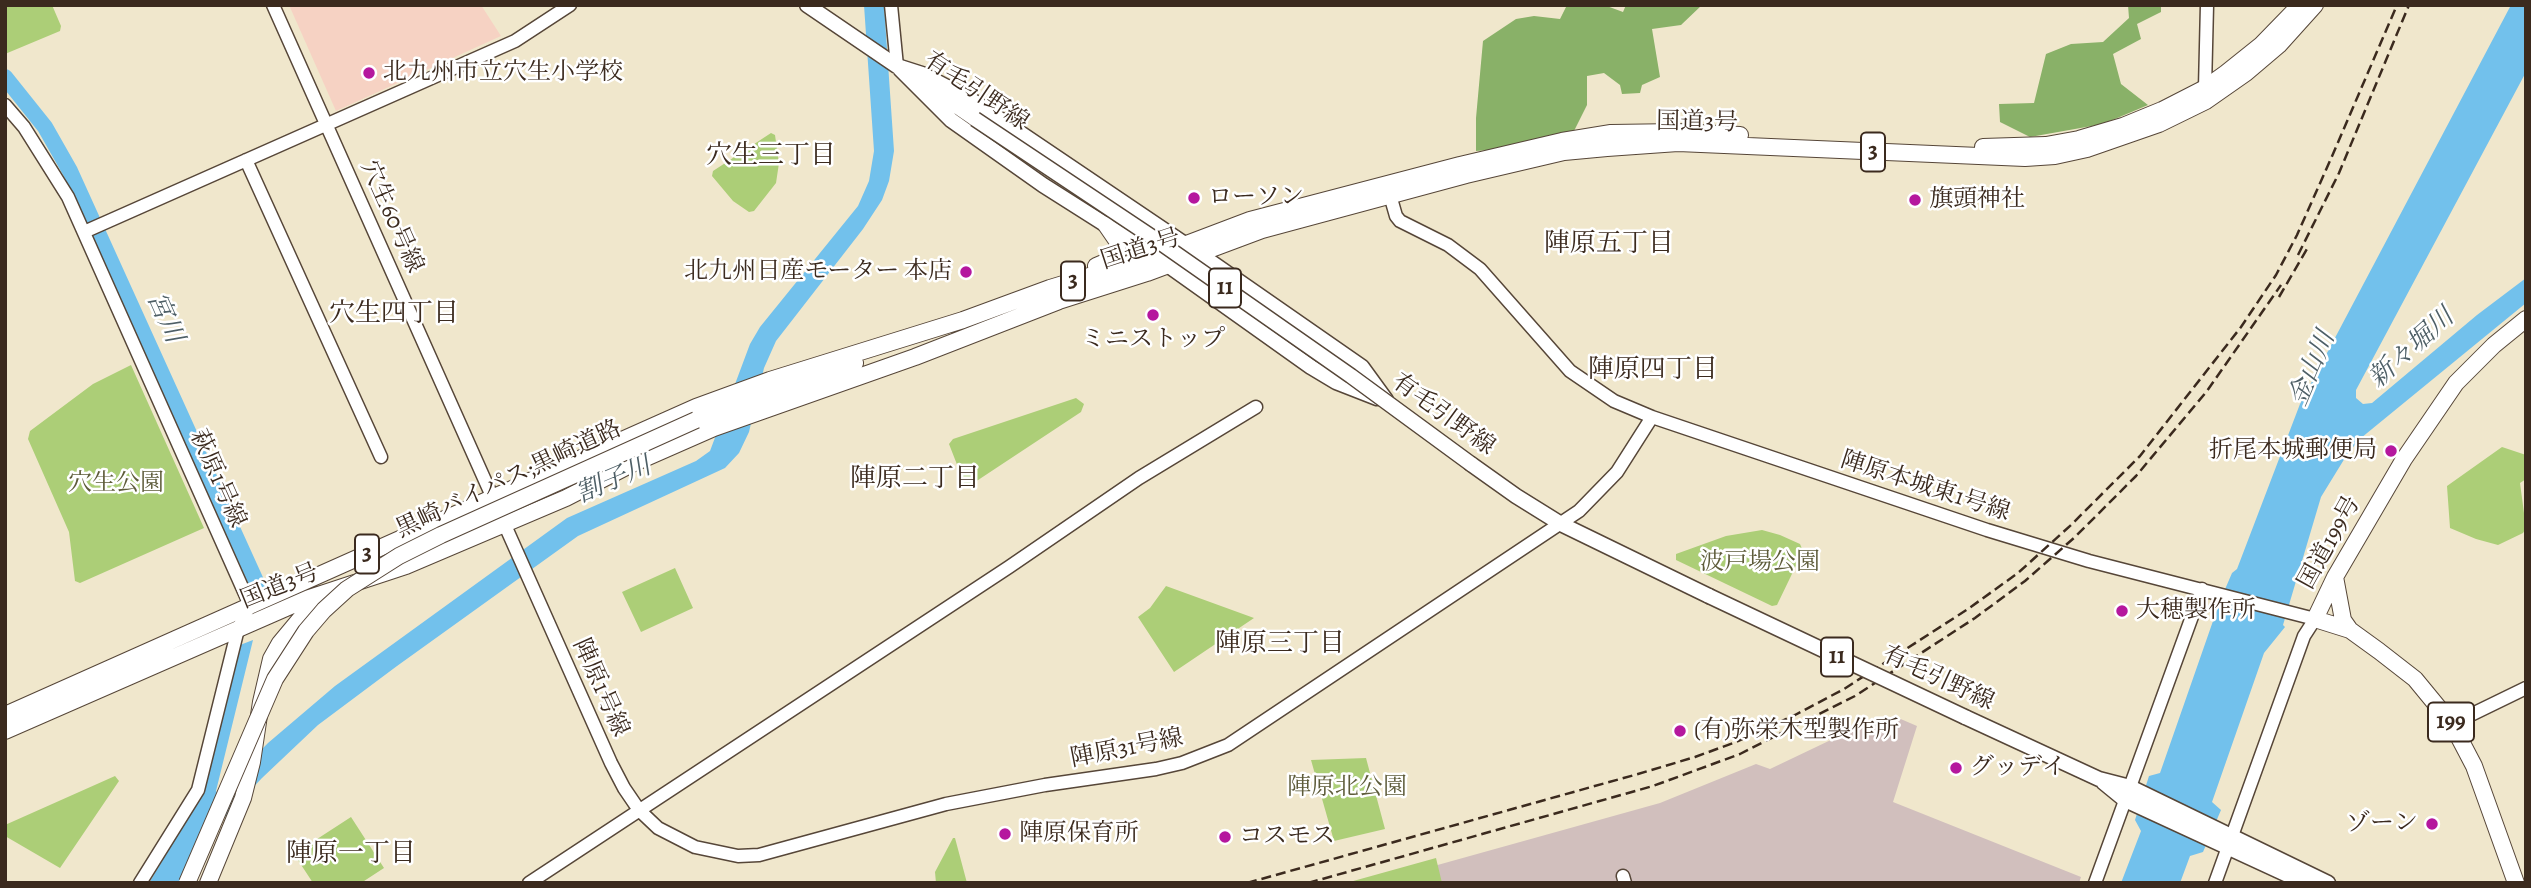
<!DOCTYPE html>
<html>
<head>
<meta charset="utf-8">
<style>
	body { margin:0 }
	#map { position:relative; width:2531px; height:888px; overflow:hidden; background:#f0e7cc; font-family:Alegreya,serif }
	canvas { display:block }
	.frame { position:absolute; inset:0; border:7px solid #3b2a1e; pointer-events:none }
</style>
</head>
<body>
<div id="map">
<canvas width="2531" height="888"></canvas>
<div class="frame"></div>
</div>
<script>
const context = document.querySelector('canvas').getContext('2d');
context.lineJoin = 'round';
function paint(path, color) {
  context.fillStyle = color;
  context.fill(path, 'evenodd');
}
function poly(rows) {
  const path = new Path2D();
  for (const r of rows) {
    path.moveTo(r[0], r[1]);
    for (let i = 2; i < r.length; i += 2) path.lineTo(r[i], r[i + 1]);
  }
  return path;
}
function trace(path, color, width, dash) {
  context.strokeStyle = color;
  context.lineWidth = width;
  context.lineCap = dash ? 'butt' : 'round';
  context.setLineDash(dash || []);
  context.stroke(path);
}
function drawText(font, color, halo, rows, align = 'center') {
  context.font = font + ' Alegreya,"Noto Serif JP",serif';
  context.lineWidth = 5;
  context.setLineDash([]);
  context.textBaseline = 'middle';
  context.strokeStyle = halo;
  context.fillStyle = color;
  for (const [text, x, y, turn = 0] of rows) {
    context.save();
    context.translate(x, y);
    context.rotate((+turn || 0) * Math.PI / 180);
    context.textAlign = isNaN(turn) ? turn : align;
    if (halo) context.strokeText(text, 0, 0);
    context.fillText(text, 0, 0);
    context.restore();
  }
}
const built = poly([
	[289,5,481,5,501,36,336,111]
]);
const industrial = poly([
	[1879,717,1896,717,1917,726,1893,802,2081,877,2079,883,1437,883,1434,866,1660,803,1756,764,1770,769]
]);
const green = poly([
	[5,5,52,5,61,26,60,31,5,54],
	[771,133,775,135,779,163,776,183,754,211,749,212,733,201,712,176,713,171],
	[131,365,204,528,80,583,75,581,69,532,28,439,30,431,93,384],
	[1076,398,1084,404,1081,412,969,486,965,485,949,444,953,439],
	[2502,447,2526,455,2526,479,2520,483,2526,528,2523,533,2498,545,2476,539,2450,528,2447,486],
	[1762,530,1780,535,1800,544,1803,551,1777,605,1772,606,1676,560,1676,554,1726,536],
	[675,568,693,608,641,632,622,592],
	[1166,586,1254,618,1174,672,1138,617,1150,608],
	[1366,758,1385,829,1334,841,1311,760],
	[115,776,119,781,60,868,5,836,5,825],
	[351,817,384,868,361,883,313,883,294,854],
	[953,838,955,838,967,883,936,883,935,872],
	[1436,858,1442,883,1346,883]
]);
const forest = poly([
	[1567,5,1604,5,1623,12,1626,5,1702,5,1681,25,1652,29,1660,77,1642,85,1640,93,1622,94,1620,85,1604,73,1587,76,1587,105,1572,135,1514,148,1476,151,1476,118,1483,41,1516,19,1534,16,1560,19],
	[2128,5,2161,5,2161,12,2137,24,2141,39,2113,54,2121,84,2148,105,2103,124,2030,137,2000,122,1999,104,2034,103,2046,54,2071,44,2103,42,2129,18]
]);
const water = poly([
	[864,5,884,5,894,151,889,181,882,200,863,229,776,341,764,368,749,432,739,453,725,468,578,536,397,666,318,725,262,778,207,836,179,883,149,883,202,794,240,645,253,640,216,791,218,794,268,743,335,686,567,518,696,461,710,451,750,344,760,327,858,206,869,181,874,151],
	[2511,5,2526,5,2526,72,2356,390,2356,398,2363,404,2372,403,2477,315,2526,278,2526,303,2361,438,2348,453,2321,497,2283,625,2285,627,2264,653,2212,802,2221,810,2203,852,2190,856,2180,883,2121,883,2141,831,2135,820,2149,776,2160,773,2220,601,2232,573,2237,569,2300,404]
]);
const river = poly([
	[5,77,45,127,70,171,260,590]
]);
const secondary = poly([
	[273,5,611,763,624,788,639,810,658,828,695,847,738,856,759,855,946,804,1045,785,1156,769,1182,763,1228,745,1579,511,1617,472,1652,417],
	[891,5,897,66],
	[2205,88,2207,5],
	[5,105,24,127,68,197,250,605,238,629,198,790,140,883],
	[246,160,381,457],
	[1388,188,1396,216,1400,221,1448,245,1480,269,1570,371,1614,401,1652,417,1987,530,2089,561,2315,619,2304,636,2215,883],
	[84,232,515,41,570,5],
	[2452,724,2526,688],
	[1623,876,1625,883],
	[529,883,1009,567,1139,478,1256,407],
	[2095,883,2202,589]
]);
const primary = poly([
	[807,5,904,71],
	[897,66,922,74,970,99,1201,255,1362,367,1386,400],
	[900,69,951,120,1043,185,1155,256,1311,367,1336,382,1377,398],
	[927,86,975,119],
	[1471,464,1516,496,1561,524,1709,596],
	[1965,717,2099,779,2130,787,2328,883],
	[2103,782,2125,800,2305,883]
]);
const highway = poly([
	[1983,147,2046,145,2079,139,2123,126,2162,110,2205,88,2226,73,2261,45,2300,5],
	[1096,266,1110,260,1118,252,1117,241,1106,225],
	[696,420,855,363],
	[2335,577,2343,620,2350,630],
	[5,715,696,407,770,380,963,320,1050,288,1155,256,1250,220,1460,165,1562,141,1611,133,1677,132,1740,135],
	[5,731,309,598,406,566,566,498,632,464,714,428,915,357,1059,301,1147,273,1262,230,1466,175,1564,152,1607,148,1678,143,2025,158,2055,156,2087,149,2159,124,2206,101,2246,73,2279,45,2315,5],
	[208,883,243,798,252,762,261,702,271,659,280,643,300,619,329,603],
	[2516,883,2474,766,2452,724,2415,679,2379,651,2350,630,2315,619,2335,577,2404,459,2456,383,2494,345,2526,319]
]);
const rail = poly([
	[2298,255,2339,173,2409,5],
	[2279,297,2307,249],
	[1247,883,1638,774,1695,757,1736,742,1795,715,1844,689,1968,609,2018,573,2071,525,2140,456,2241,327,2276,275,2297,235,2333,154,2397,5],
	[1308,883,1653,786,1740,754,1855,696,1975,618,2025,581,2075,537,2136,476,2207,391,2281,285]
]);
const primaryBridge = poly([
	[975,119,1155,239,1351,376,1471,464],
	[1709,596,1965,717]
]);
const highwayBridge = poly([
	[187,883,275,679,306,631,324,610,347,589,399,556,441,535,696,420]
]);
const markers = [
	[369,73,7,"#b5179e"],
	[1194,198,7,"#b5179e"],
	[1915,200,7,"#b5179e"],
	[966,272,7,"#b5179e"],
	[1153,315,7,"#b5179e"],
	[2391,451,7,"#b5179e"],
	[2122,611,7,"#b5179e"],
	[1680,731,7,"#b5179e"],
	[1956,768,7,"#b5179e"],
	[2432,824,7,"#b5179e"],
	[1005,834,7,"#b5179e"],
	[1225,837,7,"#b5179e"]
];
const shields = [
	[1873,152,24],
	[1073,281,24],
	[1225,288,32],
	[367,554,24],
	[1837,657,32],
	[2451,722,46]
];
const shieldNames = [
	["3",1873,152],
	["3",1073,281],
	["11",1225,288],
	["3",367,554],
	["11",1837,657],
	["199",2451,722]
];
const poiNames = [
	["北九州市立穴生小学校",383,73],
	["ローソン",1208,198],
	["旗頭神社",1929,200],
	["北九州日産モーター 本店",952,272,"right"],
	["ミニストップ",1153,340,"center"],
	["折尾本城郵便局",2377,451,"right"],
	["大穂製作所",2136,611],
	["(有)弥栄木型製作所",1694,731],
	["グッデイ",1970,768],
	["ゾーン",2418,824,"right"],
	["陣原保育所",1019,834],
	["コスモス",1239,837]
];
const streetNames = [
	["有毛引野線",976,92,34],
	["国道3号",1697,123,1],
	["穴生60号線",391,217,66],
	["国道3号",1141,250,-18],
	["有毛引野線",1443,415,36],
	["萩原1号線",217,479,66],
	["黒崎バイパス;黒崎道路",509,480,-25],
	["陣原本城東1号線",1925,487,18],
	["国道199号",2330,543,-61],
	["国道3号",280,587,-22],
	["有毛引野線",1938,679,25],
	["陣原1号線",600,688,66],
	["陣原31号線",1127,749,-11]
];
const parkNames = [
	["穴生公園",116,484],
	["波戸場公園",1760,563],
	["陣原北公園",1347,788]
];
const neighbourhoodNames = [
	["穴生三丁目",771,157],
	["陣原五丁目",1609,245],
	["穴生四丁目",394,315],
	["陣原四丁目",1653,371],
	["陣原二丁目",915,480],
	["陣原三丁目",1280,645],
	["陣原一丁目",351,855]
];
const waterNames = [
	["宮川",164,318,66],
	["新々堀川",2412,349,-42],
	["金山川",2313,369,-67],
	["割子川",614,481,-23]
];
paint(built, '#f6d2c3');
paint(industrial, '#d1bfbd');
paint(green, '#acce77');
paint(forest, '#89b168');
paint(water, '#72c1ec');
trace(river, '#72c1ec', 16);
trace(secondary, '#564638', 15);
trace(primary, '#564638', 17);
trace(highway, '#564638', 18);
trace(secondary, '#fff', 12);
trace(primary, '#fff', 14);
trace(highway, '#fff', 16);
trace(rail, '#3b2a1e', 2.5, [10, 5]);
trace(primaryBridge, '#564638', 17, []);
trace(highwayBridge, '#564638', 18, []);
trace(primaryBridge, '#fff', 14);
trace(highwayBridge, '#fff', 16);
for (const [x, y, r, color] of markers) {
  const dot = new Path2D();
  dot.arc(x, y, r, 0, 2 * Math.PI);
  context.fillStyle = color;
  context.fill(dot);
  trace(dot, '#fff', 2.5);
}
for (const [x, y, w] of shields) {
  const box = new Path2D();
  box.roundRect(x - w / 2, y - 19.5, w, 39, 5);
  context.fillStyle = '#fff';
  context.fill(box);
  trace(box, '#3b2a1e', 2);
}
drawText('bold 23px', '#3b2a1e', null, shieldNames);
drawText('24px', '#3b2a1e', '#fff', poiNames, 'left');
drawText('24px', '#3b2a1e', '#fff', streetNames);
drawText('24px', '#5d5b39', '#fff', parkNames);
drawText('26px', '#3b2a1e', '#fff', neighbourhoodNames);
drawText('italic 26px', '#4e5f66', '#fff', waterNames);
</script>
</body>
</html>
